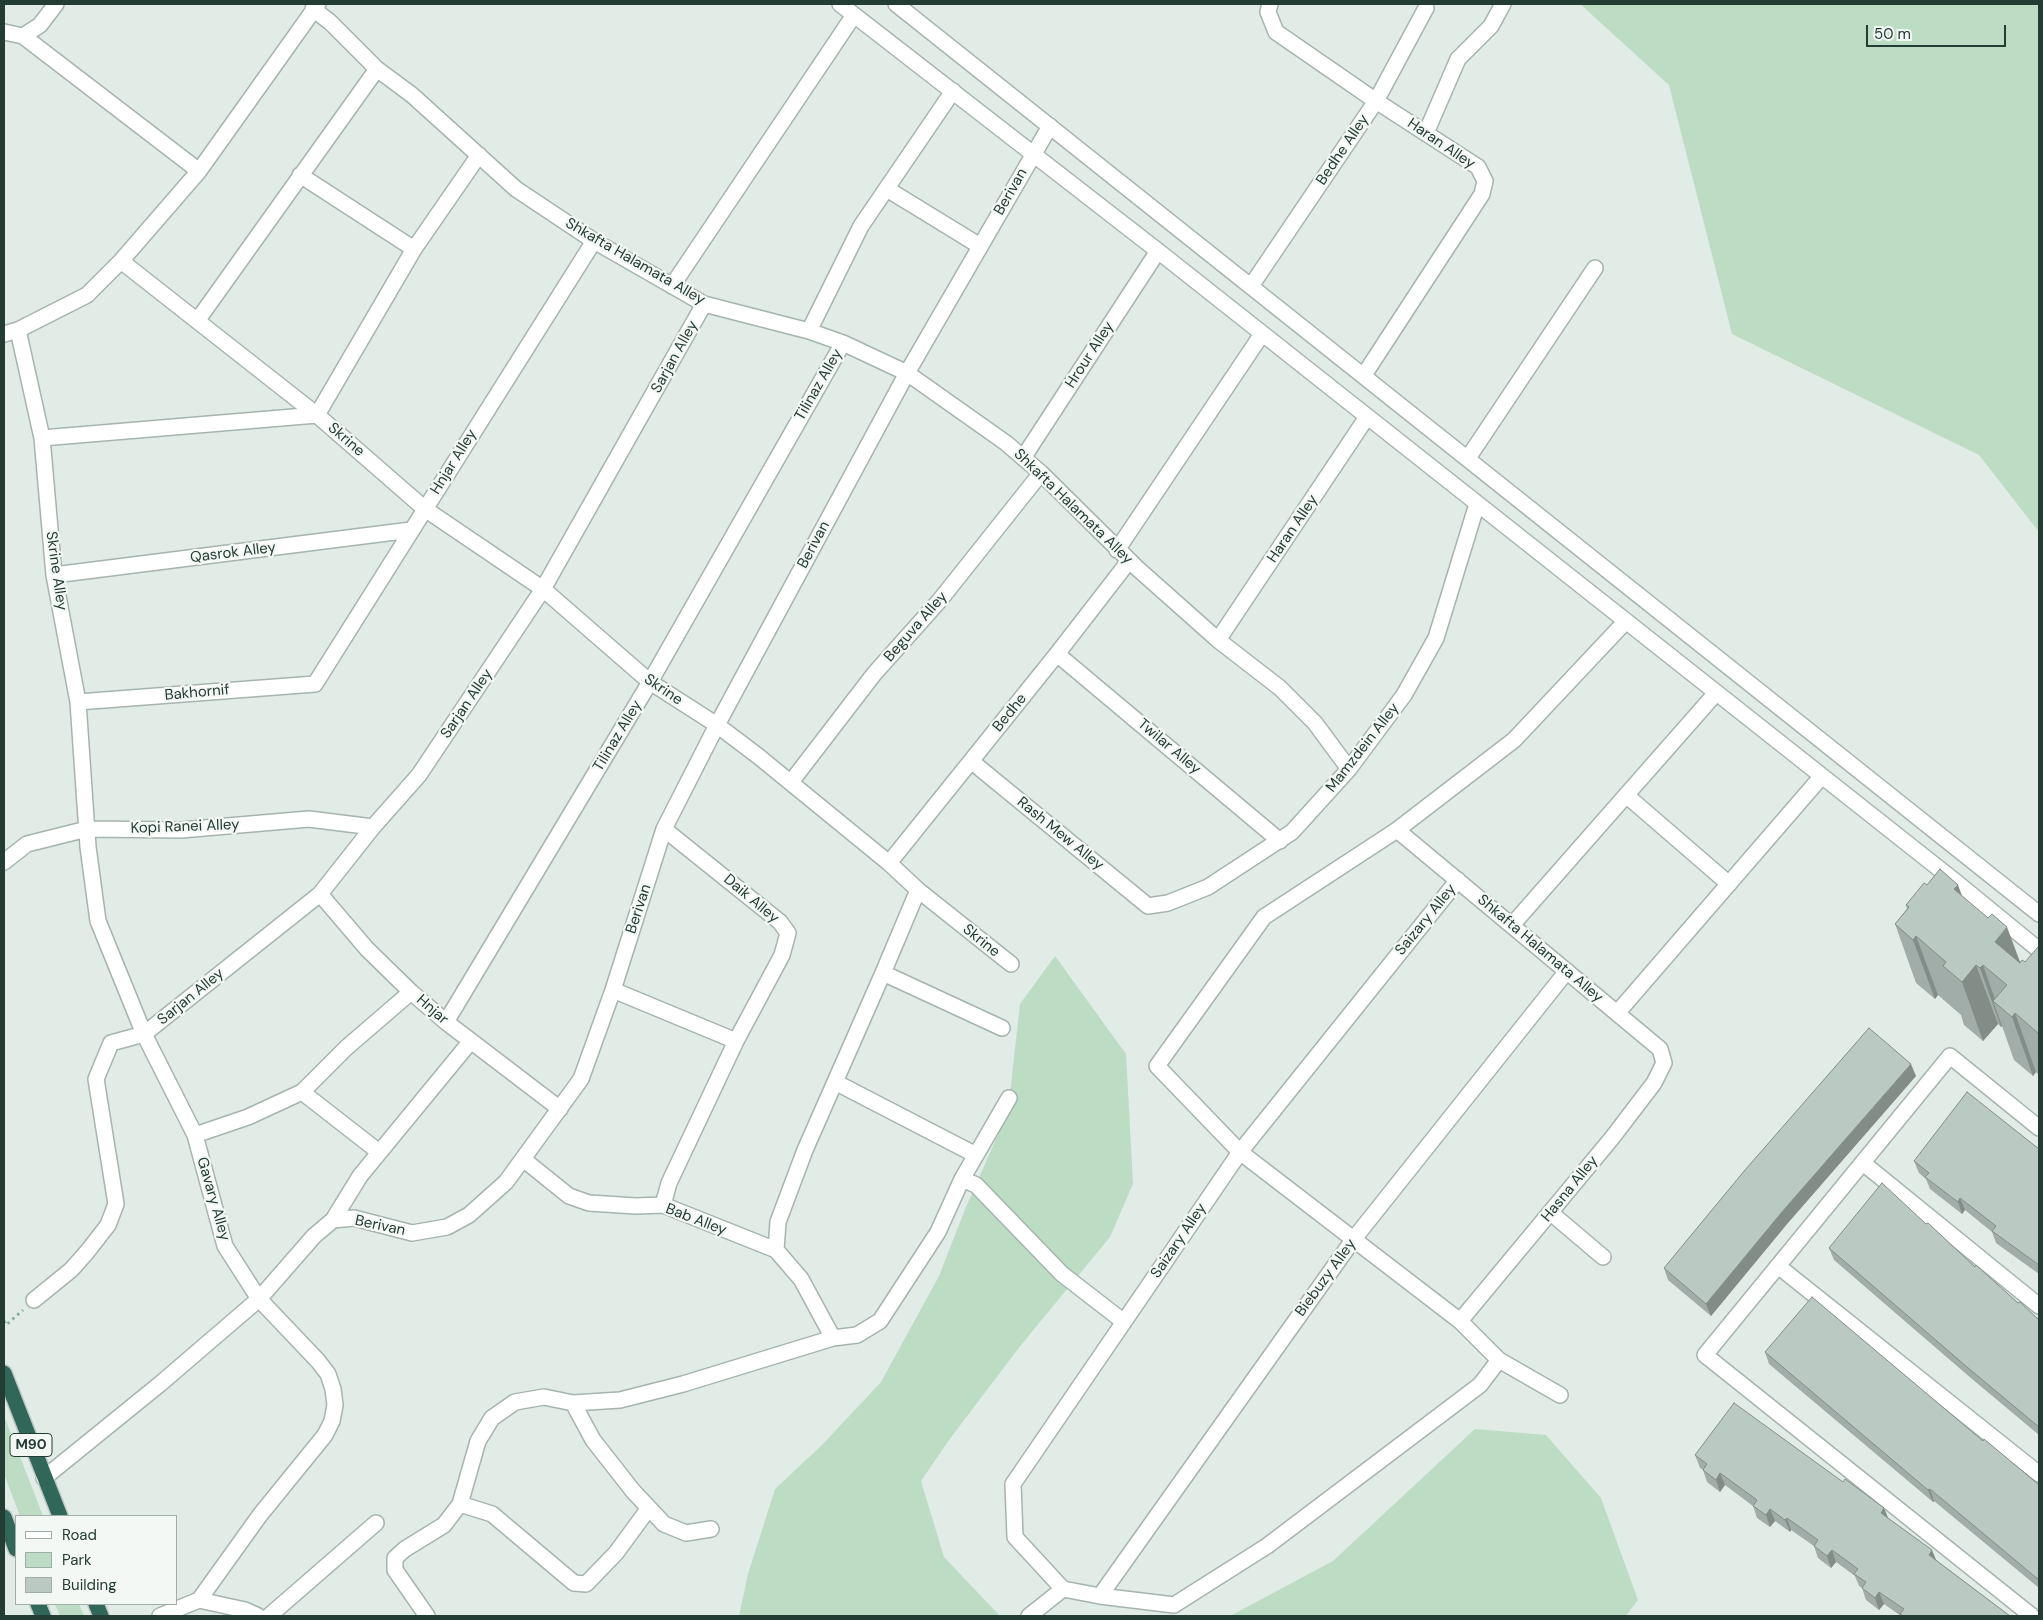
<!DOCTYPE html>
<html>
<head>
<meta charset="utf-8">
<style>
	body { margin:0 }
	#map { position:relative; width:2043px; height:1620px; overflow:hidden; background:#e2ece7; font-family:"DM Sans",sans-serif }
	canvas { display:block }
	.frame { position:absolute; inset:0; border:5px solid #233c34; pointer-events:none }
	.legend { position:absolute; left:15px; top:1515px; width:162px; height:90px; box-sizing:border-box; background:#f3f8f5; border:1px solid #a0ada8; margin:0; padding:6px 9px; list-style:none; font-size:15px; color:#233c34 }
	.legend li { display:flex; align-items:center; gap:10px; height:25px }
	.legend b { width:25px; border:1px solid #a0ada8 }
	.scale { position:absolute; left:1866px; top:25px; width:140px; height:22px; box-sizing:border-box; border:2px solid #233c34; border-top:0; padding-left:6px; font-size:15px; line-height:18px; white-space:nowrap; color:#233c34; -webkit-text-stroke:4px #f3f8f5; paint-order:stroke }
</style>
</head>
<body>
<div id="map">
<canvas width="2043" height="1620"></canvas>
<div class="frame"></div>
<ul class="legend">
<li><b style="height:6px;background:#fff"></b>Road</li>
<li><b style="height:14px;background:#bcdcc3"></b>Park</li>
<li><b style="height:14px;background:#bbc9c3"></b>Building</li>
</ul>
<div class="scale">50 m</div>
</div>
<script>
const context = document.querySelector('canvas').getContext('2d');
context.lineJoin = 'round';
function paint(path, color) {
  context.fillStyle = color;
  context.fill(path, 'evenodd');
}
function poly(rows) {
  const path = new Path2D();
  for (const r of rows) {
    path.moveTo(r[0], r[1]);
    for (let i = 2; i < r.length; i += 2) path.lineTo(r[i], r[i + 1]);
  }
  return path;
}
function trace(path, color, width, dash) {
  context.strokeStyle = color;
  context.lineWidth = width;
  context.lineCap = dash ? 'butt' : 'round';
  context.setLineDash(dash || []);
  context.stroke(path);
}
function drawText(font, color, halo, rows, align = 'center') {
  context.font = font + ' "DM Sans",sans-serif';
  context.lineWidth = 4.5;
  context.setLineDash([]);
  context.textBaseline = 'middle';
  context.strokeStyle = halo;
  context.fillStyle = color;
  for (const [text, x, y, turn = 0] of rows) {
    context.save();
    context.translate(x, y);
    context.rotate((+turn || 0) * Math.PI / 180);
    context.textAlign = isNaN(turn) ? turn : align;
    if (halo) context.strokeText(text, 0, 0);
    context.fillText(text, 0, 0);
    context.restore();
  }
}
const green = poly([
	[1580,4,2039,4,2039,532,1979,455,1732,334,1669,85],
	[1055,956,1126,1054,1133,1184,1110,1237,1021,1345,949,1440,921,1481,944,1557,1000,1616,739,1616,748,1574,775,1489,822,1445,881,1382,939,1276,966,1207,1008,1112,1020,1004],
	[4,1416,33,1490,43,1516,20,1516,4,1474],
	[1475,1429,1546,1435,1601,1498,1638,1600,1626,1616,1230,1616,1333,1561],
	[55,1604,79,1604,84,1616,60,1616]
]);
const path = poly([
	[4,1321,6,1325,23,1310]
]);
const minor = poly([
	[840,4,1158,251,1956,882,2039,950],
	[896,4,2039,914],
	[1270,4,1268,12,1276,32,1376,101,1478,167,1485,181,1482,194,1364,375],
	[313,9,330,22,377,69,412,95,516,189,594,241,704,304,809,331,843,343,907,373,1006,443,1041,473,1137,568,1218,640,1280,688,1315,723,1349,769],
	[4,32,23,36,199,171],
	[23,36,40,25,56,4],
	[1426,133,1458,59,1491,26,1503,4],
	[300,175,414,249],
	[887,189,980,246],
	[121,261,317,415,425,509,543,589,650,682,717,725,758,756,889,863,918,890,1011,964],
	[672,286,854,15],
	[1251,286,1376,101,1426,8],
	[197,321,377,69],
	[18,330,87,295,121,261,199,171,318,4],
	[809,331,861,226,953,91],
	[4,334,18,330,42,438,54,575,78,702,88,847,98,921,144,1034,195,1135,225,1246,259,1299,318,1361,328,1374,333,1389,335,1405,332,1421,325,1435,260,1515,199,1600],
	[317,415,414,249,479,155],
	[42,438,317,415],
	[1023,458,1158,251],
	[1468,458,1595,268],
	[1117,550,1262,334],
	[54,575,411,530],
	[1218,640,1367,417],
	[1057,654,1280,841],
	[78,702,315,684,594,241],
	[971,761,1148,906,1168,903,1208,887,1292,832,1349,769,1404,695,1436,638,1477,504],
	[791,782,874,674,940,600,1041,473],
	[1626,795,1729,884],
	[1397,830,1660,1049,1664,1063,1654,1083,1612,1138,1460,1321],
	[4,862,27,844,87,829,181,830,309,819,373,827],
	[889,863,1057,654,1129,561],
	[1458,880,1240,1152,1013,1484,1015,1537,1063,1589,1100,1596,1174,1605,1267,1546,1480,1385,1499,1360],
	[320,894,367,949,411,992,446,1022,560,1109],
	[1512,925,1716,693],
	[883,973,1002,1028],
	[613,990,736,1041,782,955,788,933,780,922,664,829],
	[1618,1012,1822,776],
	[446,1022,650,682,843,343],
	[302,1092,379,1152],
	[195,1135,248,1117,302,1092,346,1048,411,992],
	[976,1155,1009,1098],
	[523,1159,569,1196,589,1203,636,1206,663,1205,776,1250,801,1279,833,1338],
	[1863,1163,2039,1306],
	[962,1179,976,1185,1062,1274,1124,1322],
	[663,1205,669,1183,736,1041],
	[1551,1213,1603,1257],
	[333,1220,360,1176,471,1041],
	[776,1250,778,1222,805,1150,883,973,918,890],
	[1778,1266,2039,1474],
	[34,1300,71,1270,87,1252,108,1225,116,1204,96,1079,111,1043,144,1034,320,894,373,827,419,775,543,589,704,304],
	[1560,1395,1499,1360,1460,1321,1240,1152,1157,1066,1264,917,1397,830,1514,740,1626,621],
	[573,1403,593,1440,633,1491,664,1524,686,1533,711,1529],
	[44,1478,160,1384,259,1299,314,1236,333,1220,354,1218,412,1233,447,1227,469,1215,506,1182,581,1079,613,990,664,829,717,725,907,373,1050,126],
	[460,1504,492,1514,574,1583,586,1584,616,1553,649,1508],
	[1100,1596,1353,1240,1567,971],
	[160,1616,199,1600,245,1610,258,1616],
	[269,1616,376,1523],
	[427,1616,395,1570,395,1558,405,1549,444,1525,460,1504,478,1441,492,1418,515,1402,544,1397,573,1403,620,1400,683,1384,833,1338,857,1335,880,1321,938,1232,962,1179,976,1155,835,1082],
	[1029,1616,1063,1589],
	[2032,1616,1705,1355,1950,1056,2039,1128]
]);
const highway = poly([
	[4,1373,60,1516],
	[4,1517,16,1549],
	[38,1604,43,1616],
	[96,1604,101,1616]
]);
const wall = poly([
	[1927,885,1962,896,2020,962,2025,962,2039,948,2039,1075,2036,1072,2033,1076,2014,1060,2002,1026,2001,1027,1998,1024,1983,1041,1964,1025,1961,1015,1938,995,1935,999,1916,983,1895,924,1907,909,1906,905],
	[1916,1076,1787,1224,1711,1316,1668,1280,1664,1268],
	[2039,1149,2039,1274,1996,1243,1992,1232,1965,1210,1962,1214,1930,1189,1926,1179,1919,1173,1914,1161],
	[1926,1224,1975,1267,2039,1320,2039,1435,1972,1379,1834,1260,1829,1248],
	[1765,1352,1983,1441,2039,1485,2039,1588,1934,1501,1933,1502,1769,1364],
	[1695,1455,1888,1518,1936,1560,2010,1616,1901,1616,1884,1604,1879,1610,1866,1600,1862,1588,1859,1586,1855,1576,1836,1562,1831,1568,1818,1558,1814,1546,1791,1530,1790,1532,1775,1521,1770,1527,1757,1518,1753,1506,1725,1485,1720,1492,1707,1482,1703,1470,1700,1468]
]);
const shadedWall = poly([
	[1958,885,1980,944,1954,889],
	[2007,927,2029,986,1995,942],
	[1916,936,1938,995,1935,999,1913,940],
	[1976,965,1998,1024,1983,1041,1962,982],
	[1983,965,1997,1005,1993,1001,2002,1026,2001,1027,1980,968],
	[2015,1013,2036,1072,2033,1076,2012,1017],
	[1911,1064,1916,1076,1787,1224,1711,1316,1706,1304,1782,1212],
	[1960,1198,1965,1210,1962,1214,1958,1202],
	[1720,1473,1725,1485,1720,1492,1716,1480],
	[1930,1489,1934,1501,1933,1502,1928,1490],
	[1884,1508,1889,1520,1881,1513],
	[1770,1509,1775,1521,1770,1527,1766,1515],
	[1787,1518,1791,1530,1790,1532,1785,1520],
	[1832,1550,1836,1562,1831,1568,1827,1556],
	[1932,1550,1937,1562,1929,1555],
	[1879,1592,1884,1604,1879,1610,1875,1598]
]);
const building = poly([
	[1940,869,1958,885,1954,889,1988,918,1992,914,2007,927,1995,942,2020,963,2022,960,2025,962,2038,947,2039,948,2039,1034,2015,1013,2012,1017,1993,1001,2007,985,1983,965,1980,968,1976,965,1962,982,1943,966,1946,962,1916,936,1913,940,1895,924,1909,907,1906,905,1924,883,1927,885,1940,869],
	[1869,1028,1911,1064,1782,1212,1706,1304,1664,1268,1745,1170,1869,1028],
	[1967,1092,2039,1149,2039,1265,1992,1231,1996,1226,1960,1198,1958,1202,1925,1177,1929,1173,1914,1161,1967,1092],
	[1882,1183,1926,1224,1928,1223,1975,1267,1976,1265,2018,1303,2020,1302,2039,1320,2039,1427,1967,1367,1829,1248,1882,1183],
	[1812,1297,1983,1441,1984,1439,2039,1485,2039,1580,1930,1489,1928,1490,1765,1352,1812,1297],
	[1734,1403,1843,1482,1845,1479,1884,1508,1881,1513,1932,1550,1929,1555,2010,1616,1903,1616,1900,1614,1904,1609,1879,1592,1875,1598,1862,1588,1866,1582,1854,1574,1858,1569,1832,1550,1827,1556,1814,1546,1818,1540,1787,1518,1785,1520,1770,1509,1766,1515,1753,1506,1757,1500,1720,1473,1716,1480,1703,1470,1707,1464,1695,1455,1734,1403]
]);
const shields = [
	[31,1445,42]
];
const shieldNames = [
	["M90",31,1445]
];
const streetNames = [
	["Haran Alley",1441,144,34],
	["Bedhe Alley",1343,150,-56],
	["Berivan",1011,192,-60],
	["Shkafta Halamata Alley",635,262,30],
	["Hrour Alley",1090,355,-57],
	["Sarjan Alley",675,357,-61],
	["Tilinaz Alley",819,385,-60],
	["Skrine",346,440,41],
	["Hnjar Alley",454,462,-58],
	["Shkafta Halamata Alley",1073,507,44],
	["Haran Alley",1293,529,-56],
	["Berivan",814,545,-62],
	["Qasrok Alley",233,553,-7],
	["Skrine Alley",56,571,82],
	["Beguva Alley",916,627,-49],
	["Skrine",663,690,34],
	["Bakhornif",197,693,-5],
	["Sarjan Alley",467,704,-56],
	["Bedhe",1010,713,-51],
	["Tilinaz Alley",618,736,-59],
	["Twilar Alley",1169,747,40],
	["Mamzdein Alley",1363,748,-52],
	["Kopi Ranei Alley",185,827,-2],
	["Rash Mew Alley",1060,834,39],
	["Daik Alley",751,899,40],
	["Berivan",639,909,-72],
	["Saizary Alley",1426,920,-51],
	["Skrine",981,941,39],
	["Shkafta Halamata Alley",1540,949,40],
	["Sarjan Alley",191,997,-39],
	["Hnjar",432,1010,41],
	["Hasna Alley",1570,1189,-51],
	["Gavary Alley",213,1199,74],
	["Bab Alley",696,1220,21],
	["Berivan",380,1226,12],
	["Saizary Alley",1179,1241,-56],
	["Biebuzy Alley",1326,1278,-54]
];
paint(green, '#bcdcc3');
trace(minor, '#a5b4ae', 18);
trace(highway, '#c1c8c6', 18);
trace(path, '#84ae9f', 3, [2.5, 4]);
trace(minor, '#fff', 15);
trace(highway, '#306759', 15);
paint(wall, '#a1ada8');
paint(shadedWall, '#838d88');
paint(building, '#bbc9c3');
trace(building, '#838d88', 1);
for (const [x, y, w] of shields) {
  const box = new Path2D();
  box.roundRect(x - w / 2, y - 11.5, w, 23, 4);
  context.fillStyle = '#f3f8f5';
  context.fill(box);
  trace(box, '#233c34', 1);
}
drawText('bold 14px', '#233c34', null, shieldNames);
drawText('15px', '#233c34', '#f3f8f5', streetNames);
</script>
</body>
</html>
